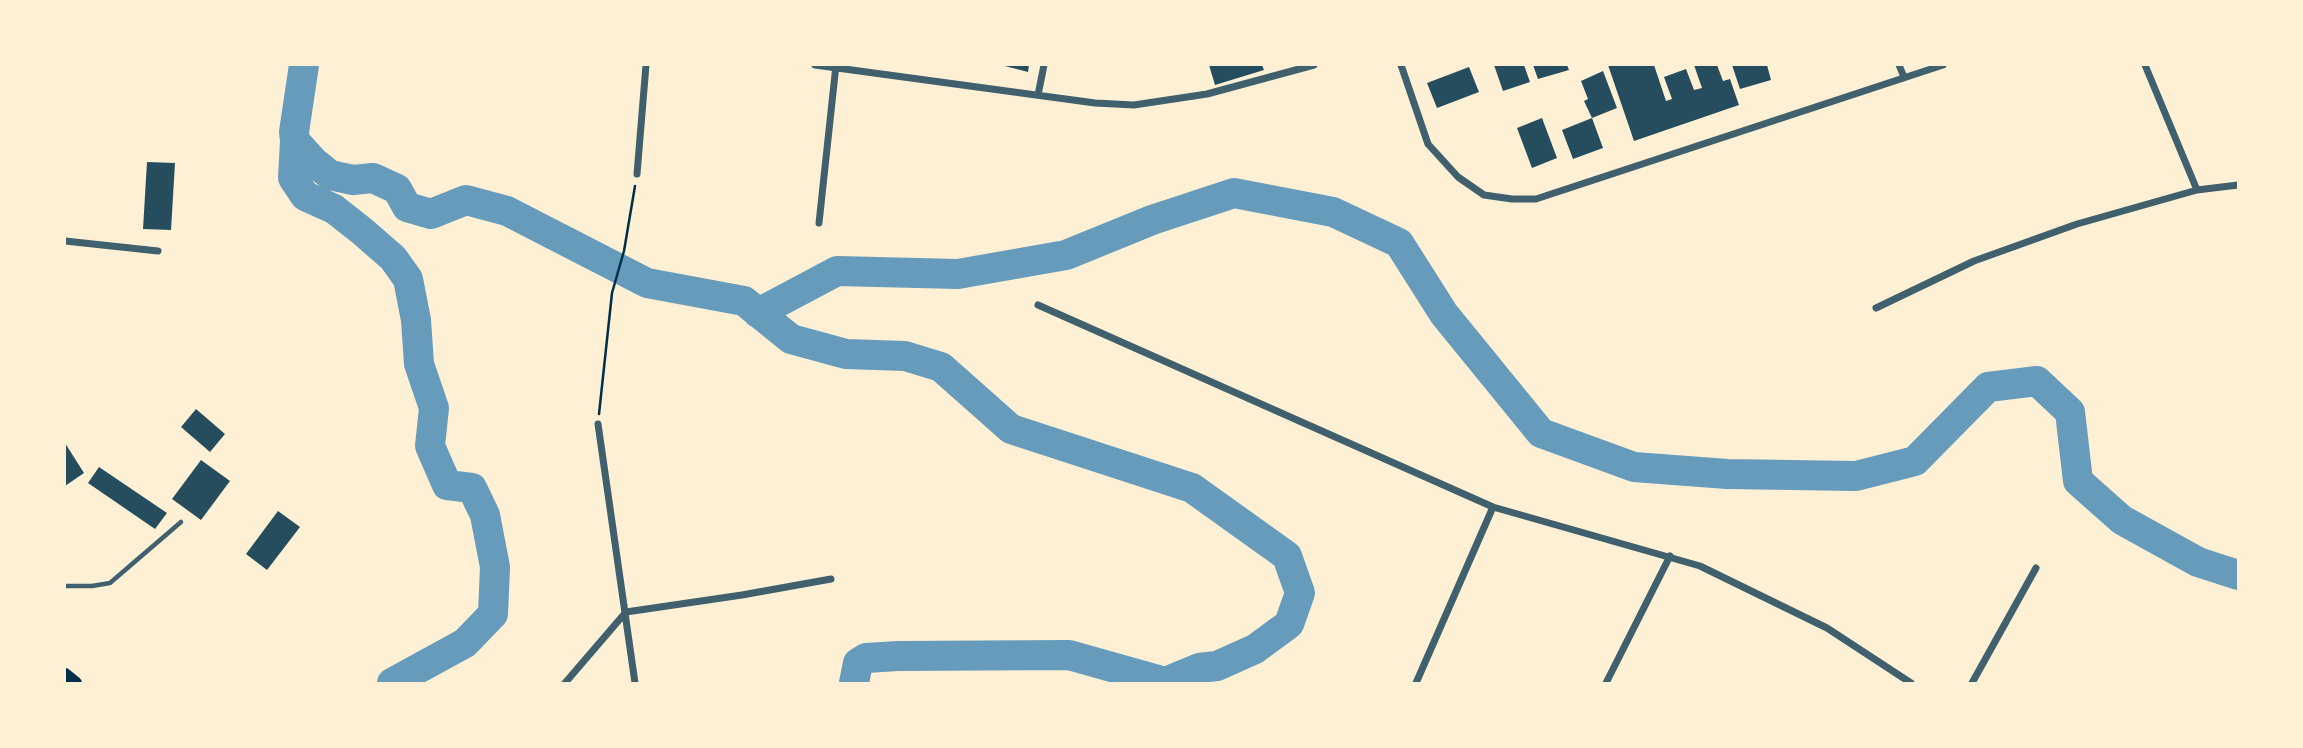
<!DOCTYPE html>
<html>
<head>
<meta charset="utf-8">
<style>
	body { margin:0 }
	#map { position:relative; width:2303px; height:748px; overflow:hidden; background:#fdf0d5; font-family:Helvetica,sans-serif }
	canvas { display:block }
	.frame { position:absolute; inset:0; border:66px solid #fdf0d5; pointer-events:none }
</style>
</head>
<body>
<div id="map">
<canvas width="2303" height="748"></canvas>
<div class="frame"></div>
</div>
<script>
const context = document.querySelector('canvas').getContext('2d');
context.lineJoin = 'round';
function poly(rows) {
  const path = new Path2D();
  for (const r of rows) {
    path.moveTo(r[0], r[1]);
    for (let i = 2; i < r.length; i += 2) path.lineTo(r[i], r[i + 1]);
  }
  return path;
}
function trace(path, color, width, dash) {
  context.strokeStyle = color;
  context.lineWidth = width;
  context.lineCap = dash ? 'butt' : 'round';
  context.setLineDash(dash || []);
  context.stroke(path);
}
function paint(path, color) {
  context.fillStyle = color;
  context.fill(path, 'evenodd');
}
const river = poly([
	[304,65,294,132,295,141,314,162,330,175,353,180,373,178,397,189,407,207,431,214,466,200,507,211,647,283,744,301,791,339,846,354,905,356,941,367,1011,429,1192,488,1287,556,1300,593,1289,624,1255,649,1217,666,1199,668,1165,682,1069,655,898,656,866,658,858,663,854,683],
	[295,141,293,178,305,196,334,209,362,231,393,258,408,279,416,320,419,364,434,408,430,446,447,485,472,488,485,515,495,567,493,614,465,643,392,683],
	[758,313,837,271,958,274,1066,255,1152,220,1234,193,1333,212,1399,243,1444,314,1541,433,1634,467,1727,474,1856,476,1915,461,1988,387,2037,381,2070,412,2078,481,2122,520,2198,562,2238,575]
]);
const building = poly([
	[1001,65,1029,65,1028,72],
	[1209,65,1262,65,1264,70,1215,85],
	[1494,65,1524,65,1530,82,1503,91],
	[1533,65,1567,65,1569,70,1538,79],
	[1608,65,1654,65,1666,101,1672,99,1664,77,1686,69,1694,90,1702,88,1694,65,1717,65,1723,81,1730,79,1739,105,1634,141],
	[1732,65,1767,65,1771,80,1740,89],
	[1469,67,1479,92,1437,108,1427,83],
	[1603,71,1617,108,1592,118,1584,101,1588,99,1581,81],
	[1542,118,1557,158,1532,168,1517,128],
	[1592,118,1603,148,1573,159,1562,130],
	[147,162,175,163,171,230,143,229],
	[196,409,225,434,210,452,181,427],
	[65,443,84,473,65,486],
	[201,460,230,481,201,520,172,499],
	[99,467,167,513,155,529,88,483],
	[278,511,300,527,267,570,246,554]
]);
const path = poly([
	[599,414,612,293,624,251,635,186]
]);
const service = poly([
	[65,586,92,586,110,583,181,522]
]);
const minor = poly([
	[815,65,1095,103,1134,105,1207,94,1314,65],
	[1401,65,1428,144,1458,177,1484,195,1512,199,1536,199,1943,65],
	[1899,65,1904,77],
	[2145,65,2197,190],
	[1038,95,1044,65],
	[637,174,646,65],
	[819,223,836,65],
	[65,241,158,251],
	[1038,305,1493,507,1700,566,1827,628,1911,683],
	[1876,308,1974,261,2077,224,2197,190,2238,185],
	[598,424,635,683],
	[565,683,626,612,742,595,831,579],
	[1416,683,1493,507],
	[1606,683,1670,556],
	[1972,683,2036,568]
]);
const secondary = poly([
	[65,674,76,683]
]);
trace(river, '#669bbc', 30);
paint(building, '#264d5e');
trace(path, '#003049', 2.5);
trace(service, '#3f606c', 4.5);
trace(minor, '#3f606c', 7);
trace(secondary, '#003049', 12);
</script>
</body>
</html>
